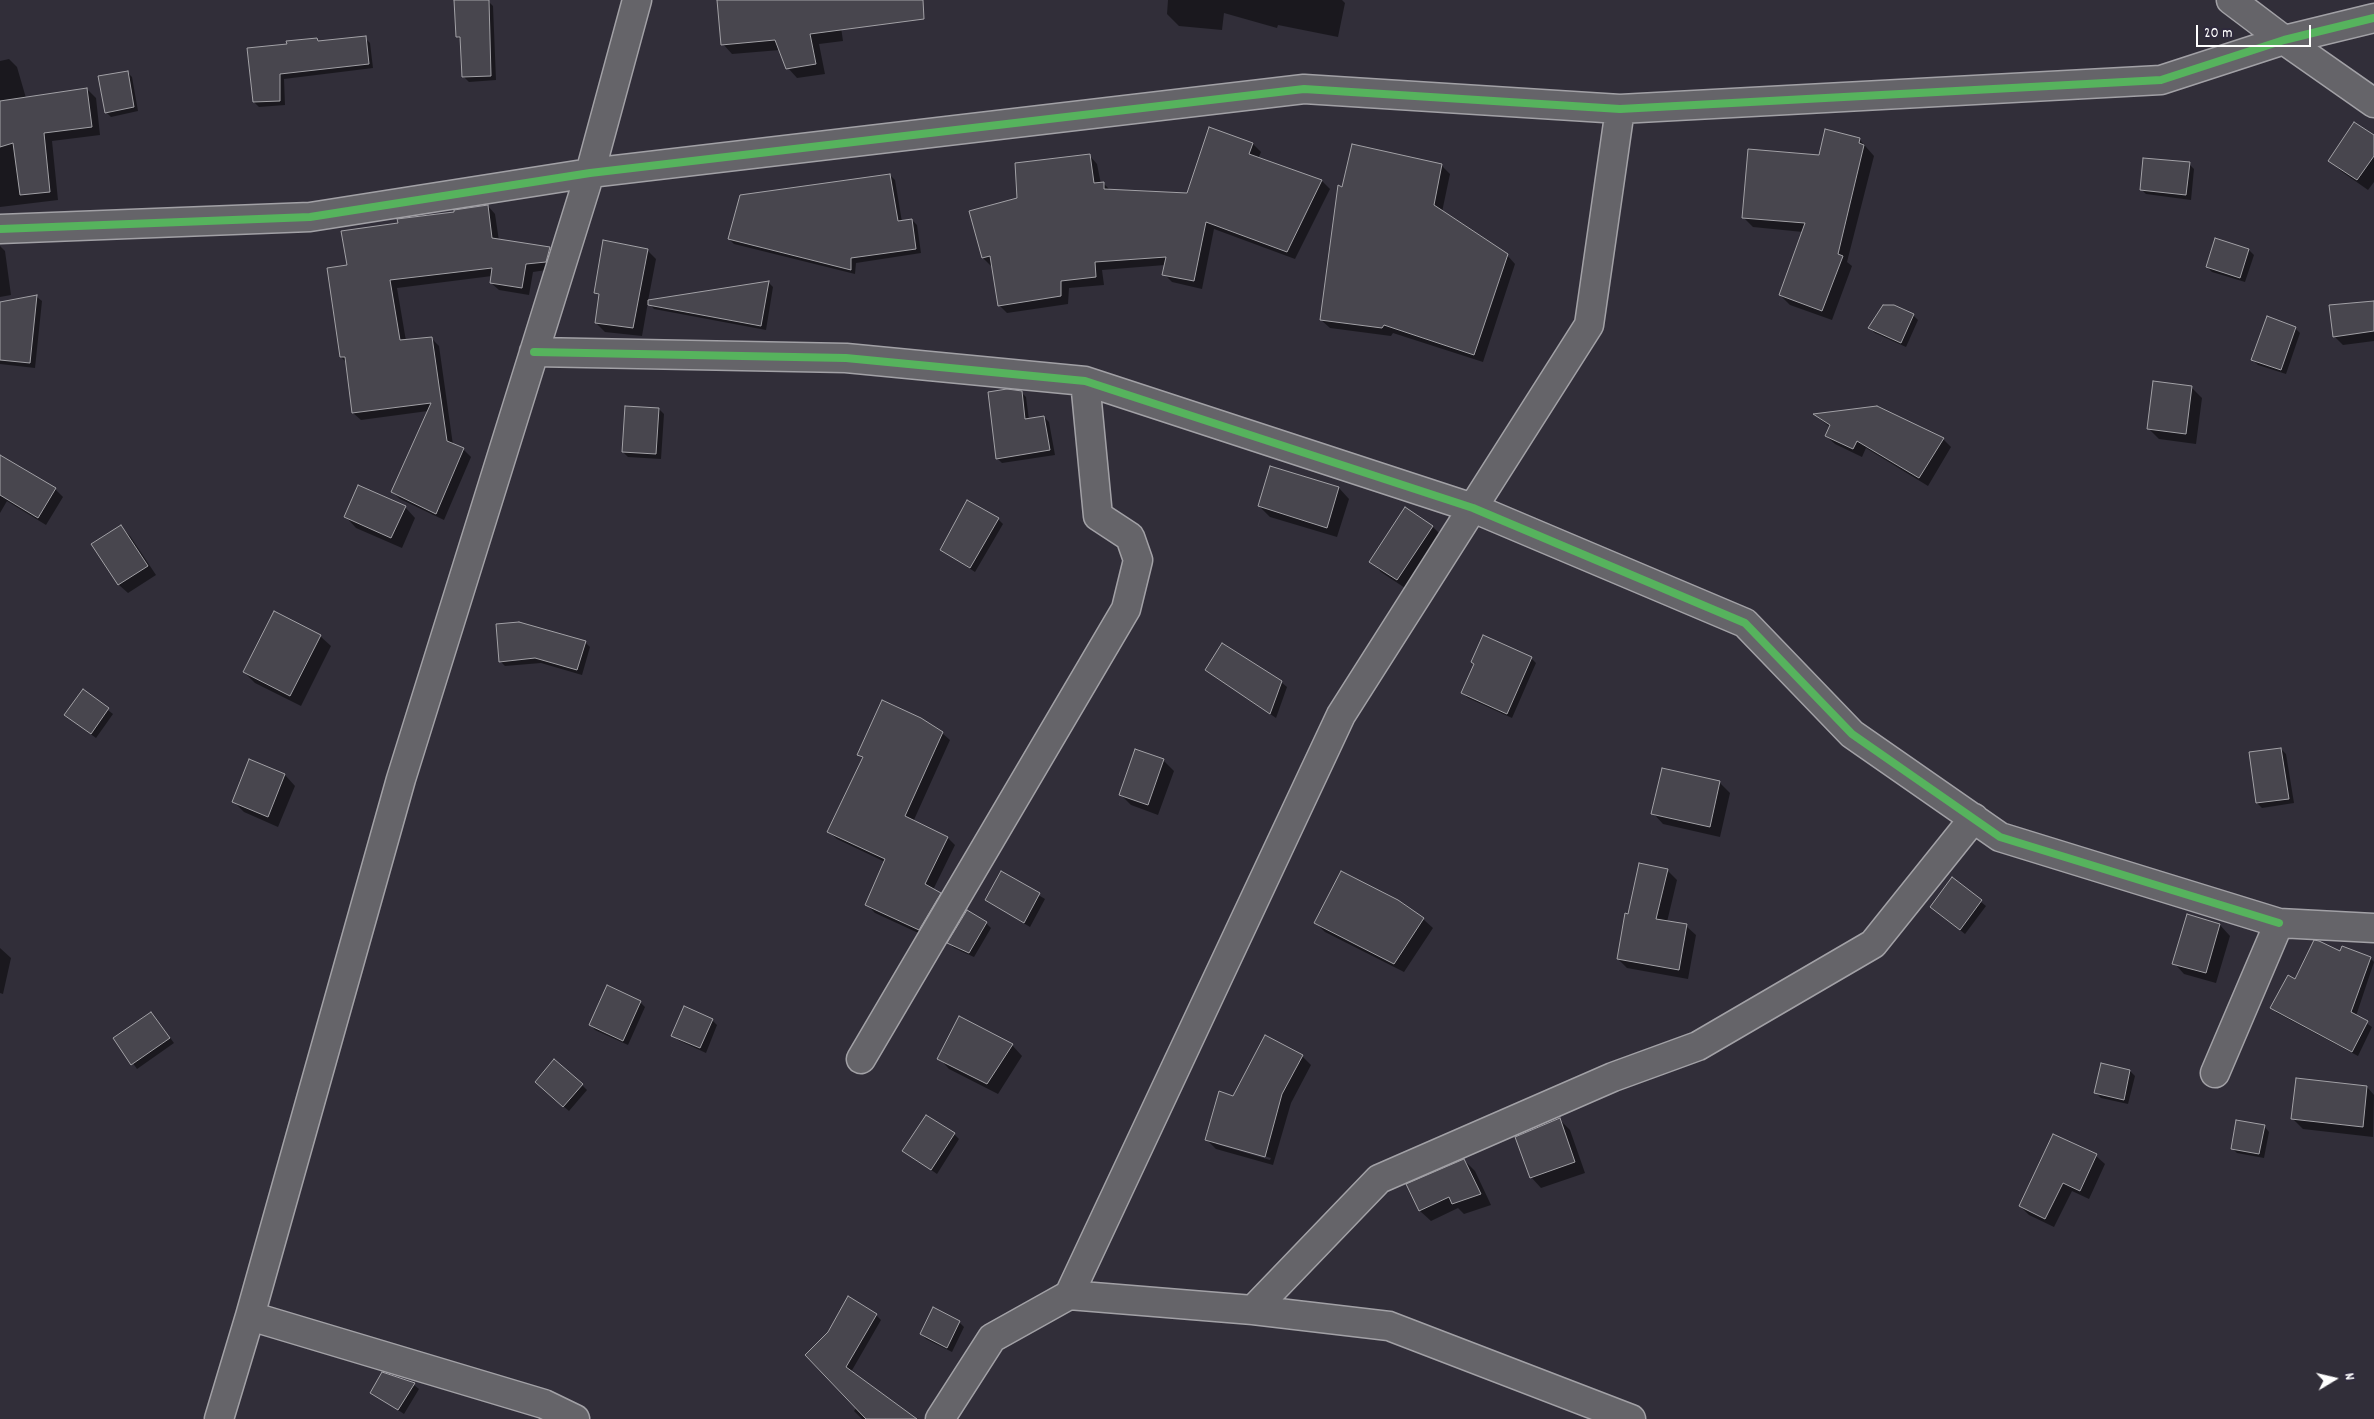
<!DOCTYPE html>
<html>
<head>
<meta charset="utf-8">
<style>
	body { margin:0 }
	#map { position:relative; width:2374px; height:1419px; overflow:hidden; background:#312e39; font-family:Dekko,sans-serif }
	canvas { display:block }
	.north { position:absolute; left:2309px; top:1354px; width:50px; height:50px; -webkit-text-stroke:4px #2f2a3d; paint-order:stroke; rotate:81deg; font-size:14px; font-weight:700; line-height:20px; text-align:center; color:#fff }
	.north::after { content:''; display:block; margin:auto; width:18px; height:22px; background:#fff; clip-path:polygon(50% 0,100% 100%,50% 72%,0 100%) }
	.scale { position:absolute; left:2196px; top:25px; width:115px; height:22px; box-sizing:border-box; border:2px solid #fff; border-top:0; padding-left:6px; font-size:15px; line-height:18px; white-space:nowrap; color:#fff; -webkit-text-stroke:4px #2f2a3d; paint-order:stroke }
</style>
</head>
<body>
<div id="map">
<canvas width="2374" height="1419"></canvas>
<div class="north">N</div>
<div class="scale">20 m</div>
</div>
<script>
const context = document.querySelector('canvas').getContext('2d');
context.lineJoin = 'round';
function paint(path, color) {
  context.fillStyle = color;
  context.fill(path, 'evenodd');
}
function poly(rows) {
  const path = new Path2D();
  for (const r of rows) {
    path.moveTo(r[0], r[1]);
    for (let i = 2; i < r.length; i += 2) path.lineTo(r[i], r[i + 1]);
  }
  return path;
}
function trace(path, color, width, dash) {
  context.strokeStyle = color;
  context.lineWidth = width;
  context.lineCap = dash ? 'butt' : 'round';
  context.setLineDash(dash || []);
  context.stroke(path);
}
const shadow = poly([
	[718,0,837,0,843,41,819,44,825,74,797,78,788,68,780,50,732,54,723,44],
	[1168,0,1342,0,1345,3,1338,37,1278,25,1277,28,1224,13,1222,30,1179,26,1167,14],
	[488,1,493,6,496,80,469,82,464,77,461,41,457,36],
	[365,38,370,43,373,68,284,79,285,105,259,107,254,102,288,45,317,39,320,42],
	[9,59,17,67,26,98,87,89,96,98,100,135,52,141,58,200,0,207,0,61],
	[127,72,132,77,138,111,111,117,106,112],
	[2374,136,2374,182,2368,190,2341,171,2330,160],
	[1859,139,1874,156,1847,262,1852,266,1832,320,1790,305,1780,295,1803,232,1753,227,1743,217,1820,156],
	[1253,144,1261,152,1258,159,1322,181,1330,189,1295,259,1214,229,1202,289,1172,282,1164,274,1165,265,1102,270,1104,285,1069,288,1068,304,1007,313,999,305,993,265,991,266,983,258,1019,198,1089,155,1097,164,1101,184,1103,183,1111,191,1187,194],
	[2189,164,2194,169,2191,200,2146,194,2141,189],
	[1441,165,1450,174,1442,212,1507,255,1515,264,1483,362,1393,333,1391,336,1330,328,1321,320,1342,188],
	[890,175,895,180,902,222,912,220,917,225,921,253,856,263,855,274,734,244,729,239],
	[488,206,495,214,499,241,550,249,557,256,553,269,533,272,529,295,499,290,491,283,492,276,397,288,406,341,431,338,439,346,453,445,463,449,471,457,444,520,400,499,392,492,428,411,361,420,353,413,347,363,341,357,348,266,399,224],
	[0,246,5,251,11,295,0,297],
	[647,250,656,259,648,301,768,282,773,287,766,330,654,309,648,302,642,336,605,332,596,323,600,297,595,292],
	[2249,250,2254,255,2245,282,2212,272,2207,267],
	[37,297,42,301,35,368,0,364,0,303],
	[2374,302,2374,341,2343,345,2334,336],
	[1913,315,1918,320,1906,347,1875,333,1870,328],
	[2295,328,2300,333,2286,374,2258,365,2253,360],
	[2191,387,2202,398,2196,444,2159,439,2148,428],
	[1021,392,1026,397,1029,420,1044,417,1049,422,1055,455,1002,463,997,458],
	[659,409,664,414,661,459,628,457,623,452],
	[1815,415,1943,439,1951,447,1928,486,1866,448,1862,457,1835,444,1826,436,1830,427],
	[10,462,55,489,63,497,46,525,7,501,0,513,0,476],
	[1339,488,1349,499,1337,537,1270,517,1259,506],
	[405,507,415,518,402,548,356,528,346,517],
	[1405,509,1433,527,1443,537,1408,590,1381,572,1371,561],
	[998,519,1003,524,975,572,942,550],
	[121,527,130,536,156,575,128,593,119,585,93,545],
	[320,636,331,646,301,706,255,683,244,672],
	[585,642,590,647,582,675,541,663,505,666,500,661],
	[1531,658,1536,663,1512,718,1468,698,1463,693,1475,665,1472,662],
	[1207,670,1281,682,1287,687,1276,718],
	[83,691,113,714,96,738,65,715],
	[942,733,950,740,913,822,948,838,955,845,933,890,947,902,927,937,875,913,867,905,885,862,837,839,829,832,863,759,859,754],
	[2281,749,2286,754,2294,803,2262,808,2257,803],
	[1163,760,1174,771,1158,815,1131,805,1120,794],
	[285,775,295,786,278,827,244,812,233,801],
	[1719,782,1730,793,1720,837,1663,824,1653,813],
	[1667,870,1677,880,1667,922,1686,926,1696,935,1688,979,1627,968,1618,959,1629,915],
	[1002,873,1045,899,1030,927,986,900],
	[1952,879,1986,906,1965,934,1936,911],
	[2188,915,2220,925,2230,936,2216,983,2184,974,2174,963],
	[1423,919,1433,928,1404,972,1325,932,1316,923],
	[986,923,991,928,974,957,954,948,949,943],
	[0,948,11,958,3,994,0,993],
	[2341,952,2370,958,2374,962,2356,1016,2372,1027,2358,1056,2277,1013,2272,1008,2296,980],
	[640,1002,645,1007,628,1045,595,1030,590,1024],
	[155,1018,174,1043,137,1069,115,1038],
	[712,1020,717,1025,706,1053,678,1040,673,1035],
	[1012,1045,1022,1056,998,1094,949,1069,939,1058],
	[1302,1056,1311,1065,1291,1103,1273,1165,1216,1149,1207,1140,1234,1097],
	[1216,1142,1271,1158,1270,1160,1216,1144],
	[2130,1071,2135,1076,2128,1104,2101,1098,2096,1093],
	[582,1085,587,1090,569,1111,541,1087],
	[2367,1087,2374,1095,2373,1137,2303,1129,2293,1119],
	[1560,1120,1570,1130,1585,1173,1541,1188,1531,1177],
	[2264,1126,2269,1132,2264,1158,2237,1153,2232,1148],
	[954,1134,959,1139,937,1174,904,1151],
	[2096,1156,2105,1164,2089,1199,2072,1191,2054,1227,2029,1215,2020,1206],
	[1464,1160,1475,1171,1491,1205,1464,1214,1458,1208,1431,1221,1420,1211,1408,1185],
	[876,1315,881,1320,851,1372,895,1419,862,1419,854,1411,857,1407,807,1355],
	[959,1322,964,1327,952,1352,926,1339,921,1334],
	[414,1385,419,1389,404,1414,371,1392]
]);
const building = poly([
	[454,0,489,0,491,76,462,77,460,37,456,37,454,0],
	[717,0,923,0,924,19,810,34,816,64,786,69,775,40,721,45,717,0],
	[366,36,369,64,280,74,280,101,253,102,247,48,287,44,286,41,317,38,318,41,366,36],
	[128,71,134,107,105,113,98,76,128,71],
	[87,88,92,127,44,133,50,192,20,195,13,143,0,147,0,101,87,88],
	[2354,122,2374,135,2374,156,2357,180,2328,161,2354,122],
	[1209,127,1253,143,1249,154,1322,180,1287,252,1206,222,1194,281,1162,275,1166,257,1095,262,1096,277,1061,281,1061,296,998,306,990,256,982,258,969,211,1017,198,1015,163,1090,154,1094,183,1104,182,1104,189,1187,193,1209,127],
	[1825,129,1860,138,1859,143,1864,145,1838,254,1843,256,1822,311,1779,295,1805,223,1742,218,1748,149,1819,155,1825,129],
	[1352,144,1442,164,1434,205,1508,254,1474,355,1384,325,1382,328,1320,320,1338,185,1342,187,1352,144],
	[2143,158,2190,162,2186,195,2140,190,2143,158],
	[890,174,898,221,912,219,916,249,851,258,851,270,728,239,740,195,890,174],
	[488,205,492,238,550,247,546,262,526,264,522,288,490,283,492,268,390,280,400,340,432,337,447,441,464,448,436,514,391,492,431,403,352,413,345,357,340,357,327,268,347,265,341,231,398,223,397,219,454,212,454,210,488,205],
	[2215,238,2249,249,2240,278,2206,267,2215,238],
	[603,240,648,249,633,328,595,323,599,294,594,293,603,240],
	[769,281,761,326,648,305,648,300,769,281],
	[37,295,30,363,0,360,0,302,37,295],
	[2374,301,2374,331,2333,337,2329,305,2374,301],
	[1883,305,1894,305,1914,314,1901,343,1868,328,1883,305],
	[2267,316,2296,327,2281,370,2251,360,2267,316],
	[2153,381,2192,386,2186,434,2147,429,2153,381],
	[1007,389,1022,391,1025,419,1044,416,1050,450,996,459,988,392,1007,389],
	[625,406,659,408,656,454,622,452,625,406],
	[1877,406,1944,438,1919,478,1857,441,1853,449,1825,436,1830,425,1813,414,1877,406],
	[0,455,56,488,38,518,0,495,0,455],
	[1270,466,1339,487,1327,528,1258,506,1270,466],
	[358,485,406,506,391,538,344,517,358,485],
	[967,500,999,518,970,568,940,550,967,500],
	[1405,507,1433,526,1397,580,1369,562,1405,507],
	[121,525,148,566,118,585,91,544,121,525],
	[274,611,321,635,290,696,243,672,274,611],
	[519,622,586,641,577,670,535,658,499,662,496,624,519,622],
	[1483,635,1532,657,1507,714,1461,693,1474,664,1471,662,1483,635],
	[1222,643,1282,681,1270,714,1205,670,1222,643],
	[83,689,109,708,91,734,64,715,83,689],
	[882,700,921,718,943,732,905,816,948,837,925,884,941,893,919,930,865,905,885,859,827,832,863,757,857,755,882,700],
	[2281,748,2289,799,2256,803,2249,752,2281,748],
	[1135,749,1164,759,1148,805,1119,795,1135,749],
	[249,759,285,774,268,817,232,802,249,759],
	[1662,768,1720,781,1710,827,1651,814,1662,768],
	[1639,863,1668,869,1656,919,1687,924,1679,970,1617,959,1625,913,1628,914,1639,863],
	[1001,871,1040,893,1024,923,985,900,1001,871],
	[1341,871,1398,900,1424,918,1394,964,1314,923,1341,871],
	[1952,877,1982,900,1960,930,1930,907,1952,877],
	[967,910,987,922,969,953,947,943,967,910],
	[2187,914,2220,924,2206,973,2172,964,2187,914],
	[2314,940,2319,941,2340,951,2342,946,2371,957,2351,1012,2368,1021,2352,1052,2270,1008,2288,975,2295,979,2314,940],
	[607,985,641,1001,623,1041,589,1025,607,985],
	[684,1006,713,1019,700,1048,671,1036,684,1006],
	[151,1012,170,1038,131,1065,113,1038,151,1012],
	[959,1016,1013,1044,987,1084,937,1059,959,1016],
	[1265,1035,1303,1055,1282,1094,1265,1157,1205,1140,1219,1091,1233,1096,1265,1035],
	[554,1059,583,1084,563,1107,535,1082,554,1059],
	[2101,1063,2130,1070,2124,1100,2094,1093,2101,1063],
	[2296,1078,2367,1086,2363,1127,2291,1119,2296,1078],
	[926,1115,955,1133,931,1170,902,1151,926,1115],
	[1560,1118,1575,1162,1530,1178,1515,1137,1560,1118],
	[2236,1120,2265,1125,2259,1154,2231,1149,2236,1120],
	[2053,1134,2097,1154,2080,1191,2063,1183,2045,1219,2019,1206,2053,1134],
	[1464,1159,1481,1194,1452,1204,1449,1197,1419,1211,1406,1184,1464,1159],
	[848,1296,877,1314,846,1367,917,1419,866,1419,805,1355,828,1332,848,1296],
	[933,1307,960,1321,947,1348,920,1334,933,1307],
	[382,1372,415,1383,398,1410,370,1393,382,1372]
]);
const minor = poly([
	[2231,0,2284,40,2374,103],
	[0,229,310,217,590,173,1304,89,1620,109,2161,80,2284,40,2374,18],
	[534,352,846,358,1085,381,1473,508,1745,623,1852,734,2000,837,2279,923],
	[861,1059,1126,609,1138,560,1130,537,1098,516,1085,381],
	[2215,1073,2279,923,2374,928],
	[1069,1295,1341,715,1589,325,1620,109],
	[1253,1310,1389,1326,1631,1419],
	[250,1316,544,1404,575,1419],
	[219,1419,250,1316,401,779,590,173,637,0],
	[940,1419,992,1338,1069,1295,1253,1310,1379,1179,1613,1077,1698,1046,1873,944,1974,818]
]);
const cycleway = poly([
	[0,229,310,217,590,173,1304,89,1620,109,2161,80,2284,40,2374,18],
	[534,352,846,358,1085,381,1473,508,1745,623,1852,734,2000,837,2279,923]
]);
paint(shadow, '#0007');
paint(building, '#48464e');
trace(building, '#a2a1a6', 1);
trace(minor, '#a2a1a6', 31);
trace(minor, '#656469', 28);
trace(cycleway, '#56b35d', 8);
</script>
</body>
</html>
